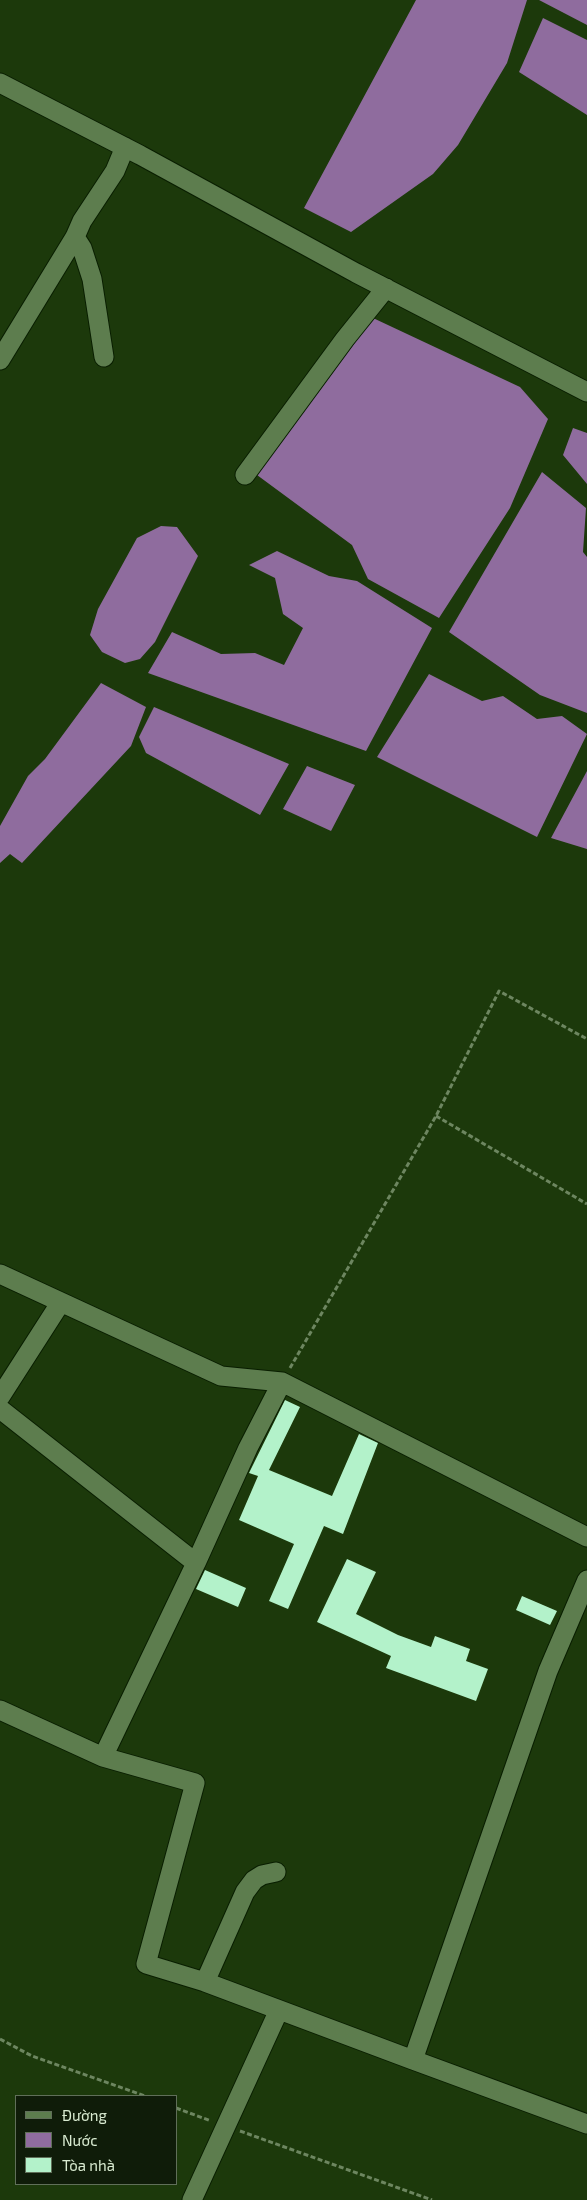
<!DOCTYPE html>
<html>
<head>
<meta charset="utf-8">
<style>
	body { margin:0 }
	#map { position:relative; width:587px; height:2200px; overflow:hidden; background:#1c390b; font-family:"Exo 2",sans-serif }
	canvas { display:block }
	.legend { position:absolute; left:15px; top:2095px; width:162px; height:90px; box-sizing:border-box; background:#0f1c09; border:1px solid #606f59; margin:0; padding:6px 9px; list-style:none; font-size:15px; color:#d9ebd1 }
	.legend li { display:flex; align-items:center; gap:10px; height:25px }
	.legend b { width:25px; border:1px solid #606f59 }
</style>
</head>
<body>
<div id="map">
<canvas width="587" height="2200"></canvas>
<ul class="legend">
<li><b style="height:6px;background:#5d7d4e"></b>Đường</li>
<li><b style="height:14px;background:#8f6c9e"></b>Nước</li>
<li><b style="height:14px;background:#b3f2ca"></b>Tòa nhà</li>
</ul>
</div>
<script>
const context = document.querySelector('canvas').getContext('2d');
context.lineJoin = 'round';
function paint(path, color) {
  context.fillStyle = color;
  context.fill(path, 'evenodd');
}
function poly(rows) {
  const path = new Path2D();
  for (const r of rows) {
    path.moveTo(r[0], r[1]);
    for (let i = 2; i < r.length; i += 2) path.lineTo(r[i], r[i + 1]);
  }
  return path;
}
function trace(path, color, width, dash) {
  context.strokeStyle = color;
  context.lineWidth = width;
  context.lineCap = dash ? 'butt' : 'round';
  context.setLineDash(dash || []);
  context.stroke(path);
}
const water = poly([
	[416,0,527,0,507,63,458,145,433,174,351,232,304,208],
	[539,0,587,0,587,25],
	[543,18,587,40,587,115,519,72],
	[373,318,520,387,548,419,510,508,439,618,368,579,352,545,257,475],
	[573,428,587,433,587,484,563,455],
	[542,472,586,508,583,552,587,557,587,713,540,695,449,632],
	[161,526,177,527,198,556,155,642,140,659,125,663,102,652,90,635,98,609,137,538],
	[277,551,329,576,357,581,432,628,366,751,148,673,172,632,221,654,255,653,284,665,303,628,283,614,275,578,249,565],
	[429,674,482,701,503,696,537,719,562,716,587,734,537,837,377,757],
	[101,683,146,707,131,746,22,863,10,854,0,863,0,826,28,776,45,759],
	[154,707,289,764,260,815,146,753,139,737],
	[307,766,355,785,331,831,283,809],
	[587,771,587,849,551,838]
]);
const building = poly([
	[285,1400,300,1407,269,1470,332,1496,359,1434,378,1443,343,1534,324,1526,288,1609,269,1601,294,1544,239,1520,258,1476,249,1473],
	[347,1559,376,1572,356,1614,398,1635,431,1647,435,1636,470,1649,466,1661,488,1669,476,1701,386,1668,391,1656,317,1622],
	[205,1570,246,1588,238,1607,196,1589],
	[522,1596,557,1611,550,1625,516,1610]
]);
const path = poly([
	[436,1116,587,1204],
	[290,1368,436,1116,499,991,587,1039],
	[0,2039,32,2056,145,2096],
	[176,2108,211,2121],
	[240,2131,432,2200]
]);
const minor = poly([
	[0,83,140,155,356,273,587,392],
	[75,237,82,248,92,279,104,357],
	[0,360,75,237,82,221,115,171,125,147],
	[245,475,345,339,386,288],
	[0,1274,221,1376,282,1382,587,1537],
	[0,1397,61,1302],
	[0,1409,196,1563],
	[587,1580,548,1671,413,2060,587,2124],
	[0,1710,103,1757,195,1783,146,1964,205,1982,413,2060],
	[103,1757,196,1563,248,1448,282,1382],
	[205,1982,245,1892,254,1880,262,1875,276,1872],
	[192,2200,279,2010]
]);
paint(water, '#8f6c9e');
paint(building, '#b3f2ca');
trace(minor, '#091e00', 21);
trace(path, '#6d8660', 3, [5, 2.5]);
trace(minor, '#5d7d4e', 19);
</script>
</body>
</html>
